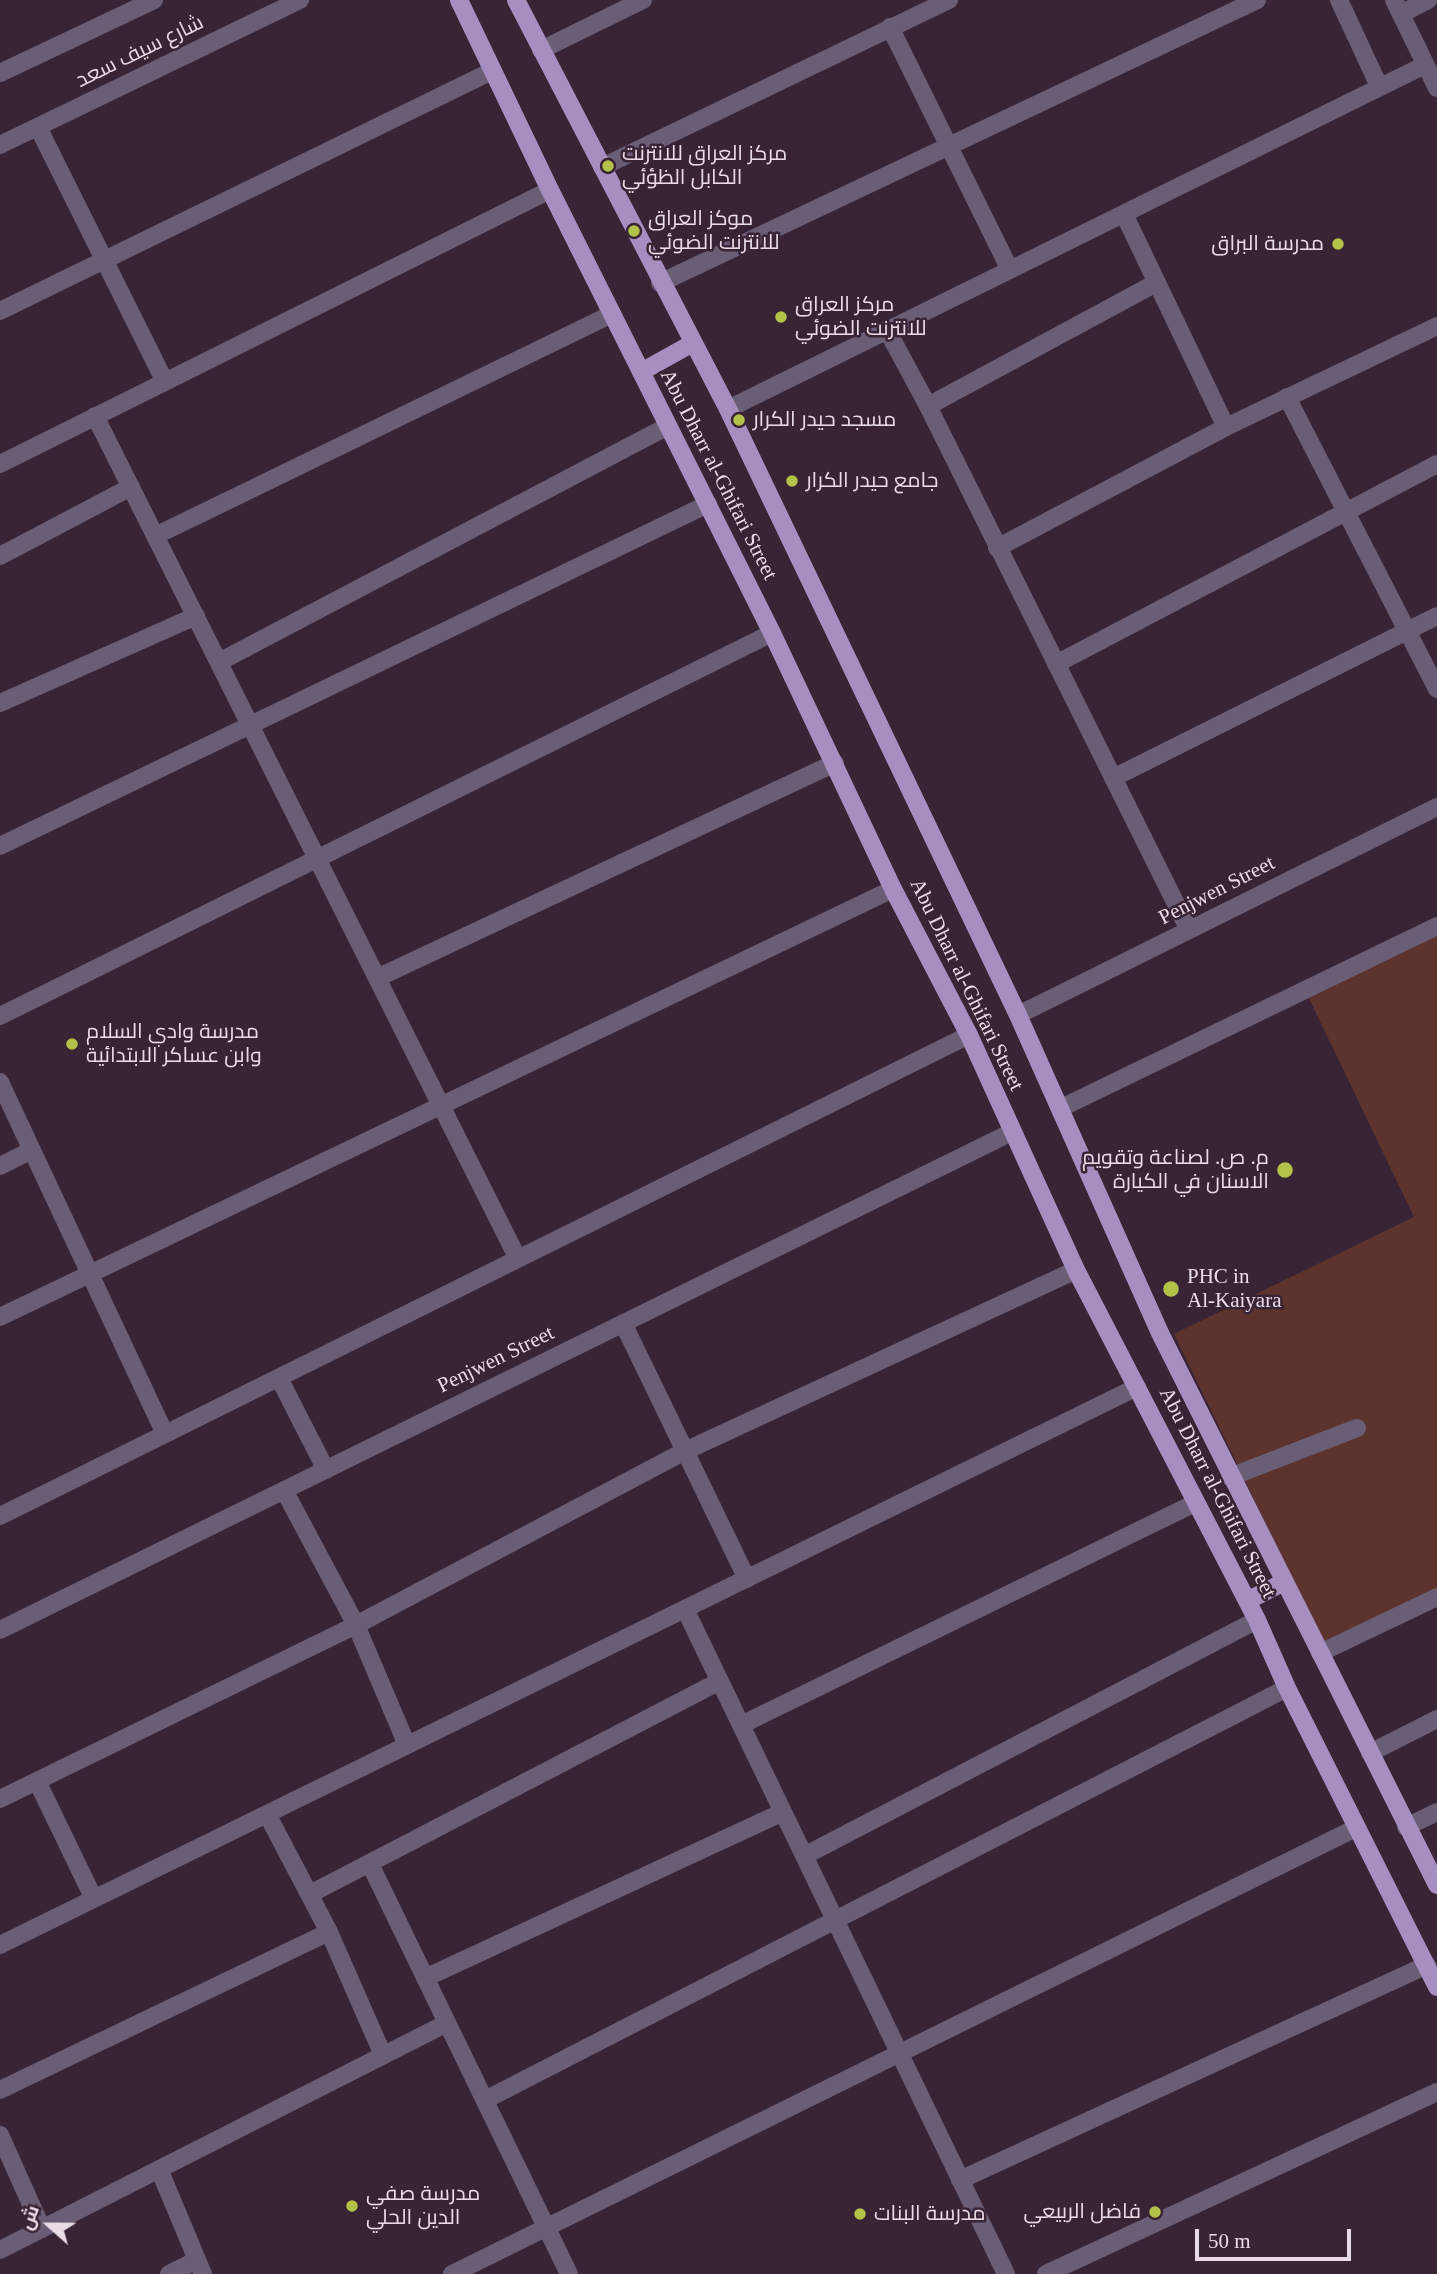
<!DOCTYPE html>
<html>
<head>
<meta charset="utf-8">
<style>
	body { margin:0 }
	#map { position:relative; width:1437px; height:2274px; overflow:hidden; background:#392435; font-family:"Times New Roman",Cairo,serif }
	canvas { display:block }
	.north { position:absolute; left:14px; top:2190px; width:70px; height:70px; -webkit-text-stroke:5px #392435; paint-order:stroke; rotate:291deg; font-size:19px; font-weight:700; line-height:28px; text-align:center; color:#eadce7 }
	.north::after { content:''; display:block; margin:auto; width:24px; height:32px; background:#eadce7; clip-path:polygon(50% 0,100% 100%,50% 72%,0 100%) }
	.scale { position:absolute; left:1195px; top:2229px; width:156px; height:32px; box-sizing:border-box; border:4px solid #eadce7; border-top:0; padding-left:9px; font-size:21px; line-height:24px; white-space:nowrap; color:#eadce7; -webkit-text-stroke:5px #392435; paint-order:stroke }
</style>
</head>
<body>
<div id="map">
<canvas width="1437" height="2274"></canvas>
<div class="north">ش</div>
<div class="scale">50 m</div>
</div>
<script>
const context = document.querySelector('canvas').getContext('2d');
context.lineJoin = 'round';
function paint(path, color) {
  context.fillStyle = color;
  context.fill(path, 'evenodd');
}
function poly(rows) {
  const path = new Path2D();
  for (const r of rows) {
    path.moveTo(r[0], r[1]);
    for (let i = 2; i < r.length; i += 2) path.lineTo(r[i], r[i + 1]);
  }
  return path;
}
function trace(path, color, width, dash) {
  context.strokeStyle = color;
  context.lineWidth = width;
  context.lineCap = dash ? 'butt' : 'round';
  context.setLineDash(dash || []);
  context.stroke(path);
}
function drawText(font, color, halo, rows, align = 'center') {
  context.font = font + ' "Times New Roman",Cairo,serif';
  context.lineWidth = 5;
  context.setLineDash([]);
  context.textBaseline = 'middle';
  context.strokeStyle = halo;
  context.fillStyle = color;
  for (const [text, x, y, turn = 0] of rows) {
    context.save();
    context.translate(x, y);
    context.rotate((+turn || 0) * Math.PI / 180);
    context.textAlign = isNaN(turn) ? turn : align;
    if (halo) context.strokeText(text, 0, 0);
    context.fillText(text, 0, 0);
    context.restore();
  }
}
const green = poly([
	[1437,926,1437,1598,1328,1652,1174,1334,1414,1217,1305,990]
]);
const minor = poly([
	[1339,0,1379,86],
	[1394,0,1437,88],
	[1401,14,1428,0],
	[890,27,1010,270],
	[541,50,643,0],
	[0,73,154,0],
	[38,127,165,382],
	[0,145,300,0],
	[602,167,949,0],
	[1124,214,1226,427],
	[660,283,1257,0],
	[0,311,492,71],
	[887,330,928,406,1189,930],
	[1287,397,1437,689],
	[928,406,1156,283],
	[728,409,1425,65],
	[95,416,518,1259],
	[0,464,550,190],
	[155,536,612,314],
	[997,548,1226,427,1437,326],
	[0,556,131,487],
	[219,662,668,426],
	[1056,664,1437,464],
	[0,703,196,616],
	[1113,778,1437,616],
	[0,846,708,504],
	[377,978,835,763],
	[1018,1015,1437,807],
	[0,1016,772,633],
	[0,1082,165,1434],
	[1061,1108,1437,926],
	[0,1166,32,1150],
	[0,1317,893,889],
	[623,1323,747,1579],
	[279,1378,326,1470],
	[1230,1477,1357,1428],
	[284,1490,356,1625,407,1745],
	[0,1516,969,1035],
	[685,1609,1006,2274],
	[0,1630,1012,1132],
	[1320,1653,1437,1597],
	[741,1725,1195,1503],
	[1370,1753,1437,1719],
	[37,1781,94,1899],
	[0,1799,356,1625,685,1451,1076,1270],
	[267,1814,329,1932,383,2055],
	[1406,1827,1437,1812],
	[804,1856,1257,1620],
	[370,1864,569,2274],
	[310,1894,720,1681],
	[0,1945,1137,1387],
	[425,1978,783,1812],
	[0,2090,329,1932],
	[485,2100,1287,1688],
	[0,2135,42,2229],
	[159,2169,203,2274],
	[960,2180,1427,1965],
	[0,2250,447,2023],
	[169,2274,197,2260],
	[452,2274,1356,1828],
	[1046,2274,1437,2092]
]);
const major = poly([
	[459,0,550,190,772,633,893,889,969,1035,1076,1270,1257,1620,1287,1688,1437,1987],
	[516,0,728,409,1018,1015,1160,1333,1437,1885],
	[641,372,693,343],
	[1247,1601,1284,1582]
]);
const markers = [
	[608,166,7,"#b5c249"],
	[634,231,7,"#b5c249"],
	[1338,244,7,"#b5c249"],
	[781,317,7,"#b5c249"],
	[739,420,7,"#b5c249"],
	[792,481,7,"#b5c249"],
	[72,1044,7,"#b5c249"],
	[1285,1170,9,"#b5c249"],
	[1171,1289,9,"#b5c249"],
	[352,2206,7,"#b5c249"],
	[1155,2212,7,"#b5c249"],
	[860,2214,7,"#b5c249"]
];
const streetNames = [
	["شارع سيف سعد",140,52,-26],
	["Abu Dharr al-Ghifari Street",718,475,63],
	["Penjwen Street",1217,891,-27],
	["Abu Dharr al-Ghifari Street",966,985,64],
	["Penjwen Street",496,1360,-26],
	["Abu Dharr al-Ghifari Street",1217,1493,63]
];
const poiNames = [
	["مركز العراق للانترنت",622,154],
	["الكابل الظؤئي",622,178],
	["موكز العراق",648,219],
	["للانترنت الضوئي",648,243],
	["مدرسة البراق",1324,244,"right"],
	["مركز العراق",795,305],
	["للانترنت الضوئي",795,329],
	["مسجد حيدر الكرار",753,420],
	["جامع حيدر الكرار",806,481],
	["مدرسة وادي السلام",86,1032],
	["وابن عساكر الابتدائية",86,1056],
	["م. ص. لصناعة وتقويم",1269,1158,"right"],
	["الاسنان في الكيارة",1269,1182,"right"],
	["PHC in",1187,1277],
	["Al-Kaiyara",1187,1301],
	["مدرسة صفي",366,2194],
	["الدين الحلي",366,2218],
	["فاضل الربيعي",1141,2212,"right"],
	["مدرسة البنات",874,2214]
];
paint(green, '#5c342d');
trace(minor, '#695e76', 18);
trace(major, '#a68fc0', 18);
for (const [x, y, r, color] of markers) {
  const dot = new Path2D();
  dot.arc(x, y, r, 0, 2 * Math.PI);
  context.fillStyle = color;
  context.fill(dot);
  trace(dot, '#392435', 2.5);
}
drawText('21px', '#eadce7', '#392435', streetNames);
drawText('21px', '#eadce7', '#392435', poiNames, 'left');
</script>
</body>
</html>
